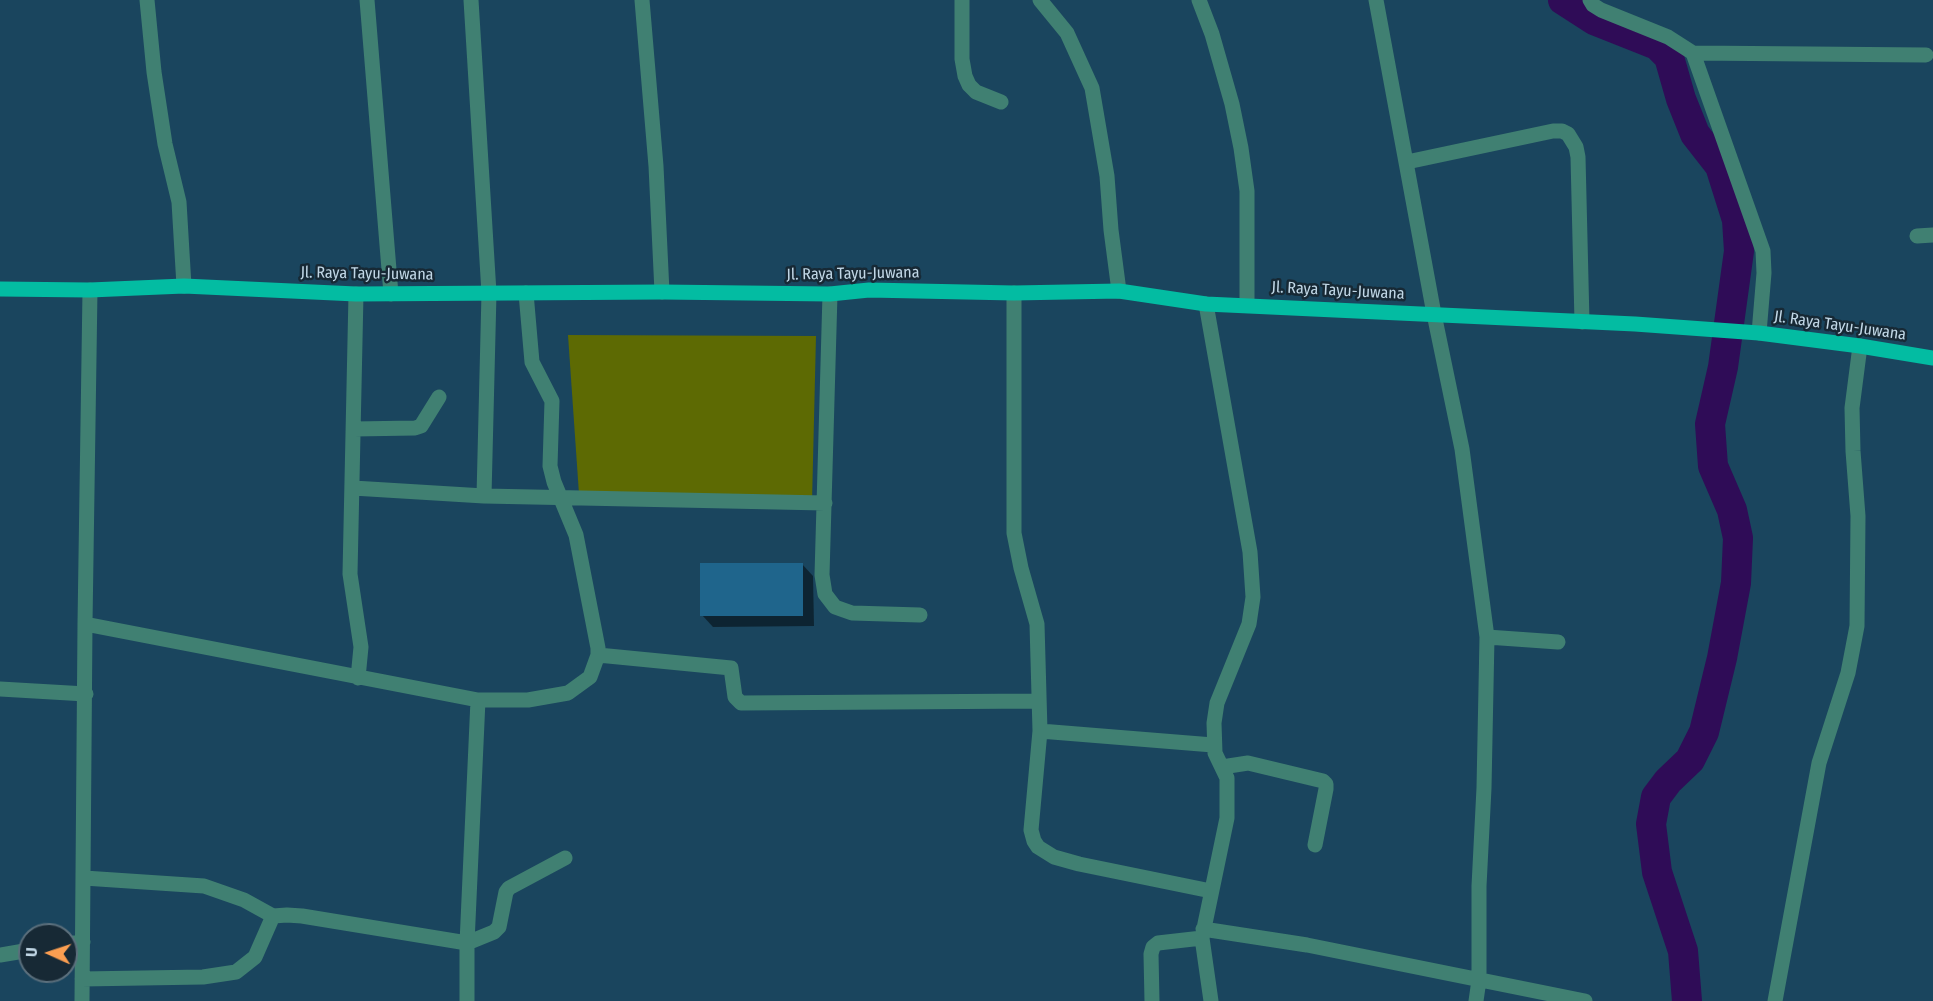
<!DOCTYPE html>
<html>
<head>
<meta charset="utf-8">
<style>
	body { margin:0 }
	#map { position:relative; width:1933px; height:1001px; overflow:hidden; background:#1a455e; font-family:"Fira Sans Condensed",sans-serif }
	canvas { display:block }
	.north { position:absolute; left:18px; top:923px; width:60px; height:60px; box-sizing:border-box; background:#172935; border:2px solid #5b6f7c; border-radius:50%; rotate:273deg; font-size:16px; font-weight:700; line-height:24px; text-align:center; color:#c1d7e6 }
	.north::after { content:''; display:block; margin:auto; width:21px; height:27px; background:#fb9e51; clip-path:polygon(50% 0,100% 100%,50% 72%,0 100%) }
</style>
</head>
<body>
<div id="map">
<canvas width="1933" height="1001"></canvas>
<div class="north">U</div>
</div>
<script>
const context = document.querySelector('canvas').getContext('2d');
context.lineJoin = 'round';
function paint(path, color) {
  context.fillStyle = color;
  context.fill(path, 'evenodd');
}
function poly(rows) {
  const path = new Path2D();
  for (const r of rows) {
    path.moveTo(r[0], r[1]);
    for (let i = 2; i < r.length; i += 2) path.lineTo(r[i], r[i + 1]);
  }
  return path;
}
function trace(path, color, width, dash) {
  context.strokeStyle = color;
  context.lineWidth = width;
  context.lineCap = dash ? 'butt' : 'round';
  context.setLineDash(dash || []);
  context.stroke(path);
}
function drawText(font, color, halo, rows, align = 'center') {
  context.font = font + ' "Fira Sans Condensed",sans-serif';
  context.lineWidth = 5;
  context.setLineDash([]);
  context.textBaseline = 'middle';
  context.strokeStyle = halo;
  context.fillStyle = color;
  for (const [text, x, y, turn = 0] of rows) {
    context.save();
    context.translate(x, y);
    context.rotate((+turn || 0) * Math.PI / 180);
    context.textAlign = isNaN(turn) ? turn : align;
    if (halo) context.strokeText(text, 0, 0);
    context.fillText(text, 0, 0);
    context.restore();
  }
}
const green = poly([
	[568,335,816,336,812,502,579,494]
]);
const shadow = poly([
	[802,564,813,576,814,626,713,627,702,615]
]);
const river = poly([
	[1563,0,1594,20,1657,45,1669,57,1681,99,1695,134,1720,166,1737,220,1739,251,1723,367,1710,424,1713,466,1732,510,1738,538,1736,583,1722,658,1704,732,1690,760,1668,781,1656,797,1651,824,1657,872,1683,951,1687,1001]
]);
const building = poly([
	[700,563,803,563,803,616,700,616]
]);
const minor = poly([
	[147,0,154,72,165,144,179,202,184,286],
	[367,0,391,294],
	[471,0,489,293,484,496],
	[642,0,656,166,662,292],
	[962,0,962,59,965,76,969,85,976,92,1001,102],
	[1040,0,1067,33,1092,88,1107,176,1111,230,1119,291],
	[1199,0,1212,34,1232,104,1241,148,1247,191,1247,305],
	[1376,0,1434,314,1462,449,1487,637,1484,788,1479,886,1479,980,1476,1001],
	[1590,0,1593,5,1601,10,1668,37,1693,53,1763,251,1764,273,1759,333],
	[1693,53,1926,55],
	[1407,162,1553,131,1562,131,1568,134,1576,147,1578,157,1582,322],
	[1917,236,1933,235],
	[1014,293,1014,533,1021,568,1037,624,1040,731,1213,745],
	[356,294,350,574,361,647,358,678],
	[830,294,822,575,825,594,835,607,852,613,920,615],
	[1206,304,1250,552,1253,597,1249,624,1217,703,1214,723,1215,753,1227,778,1227,818,1202,938,1211,1001],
	[354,429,415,428,421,426,439,397],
	[353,488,484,496,825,503],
	[85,624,478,700,528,700,568,693,590,677,598,655,598,648,576,535,554,482,550,466,552,401,532,362,526,293],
	[1487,637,1558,642],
	[598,655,731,668,735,697,741,703,1039,701],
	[0,689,86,694],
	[1040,731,1031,830,1034,841,1038,847,1054,857,1079,864,1211,891],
	[1222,767,1248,763,1323,781,1326,784,1326,789,1315,845],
	[84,878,204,886,244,900,273,916,287,915,302,916,467,943,494,932,499,927,506,892,509,888,565,858],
	[1203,929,1307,945,1585,1001],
	[66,944,83,942],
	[0,955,30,950],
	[82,979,203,977,236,972,255,957,273,916],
	[82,1001,85,624,90,290],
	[467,1001,467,943,478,700],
	[1152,1001,1151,954,1153,947,1158,943,1202,938],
	[1775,1001,1819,763,1848,673,1857,626,1858,516,1853,451,1852,408,1860,346]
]);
const major = poly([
	[0,289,90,290,184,286,356,294,662,292,830,294,869,290,1014,293,1119,291,1206,304,1635,324,1759,333,1860,346,1933,358]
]);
const streetNames = [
	["Jl. Raya Tayu-Juwana",367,274,1],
	["Jl. Raya Tayu-Juwana",853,274,-1],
	["Jl. Raya Tayu-Juwana",1338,291,3],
	["Jl. Raya Tayu-Juwana",1840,326,8]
];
paint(green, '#5d6a03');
paint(shadow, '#0007');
trace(river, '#2f0c57', 30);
paint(building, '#1f658c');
trace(minor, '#408072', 15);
trace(major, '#03bca2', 15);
drawText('16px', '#c1d7e6', '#172935', streetNames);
</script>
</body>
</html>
